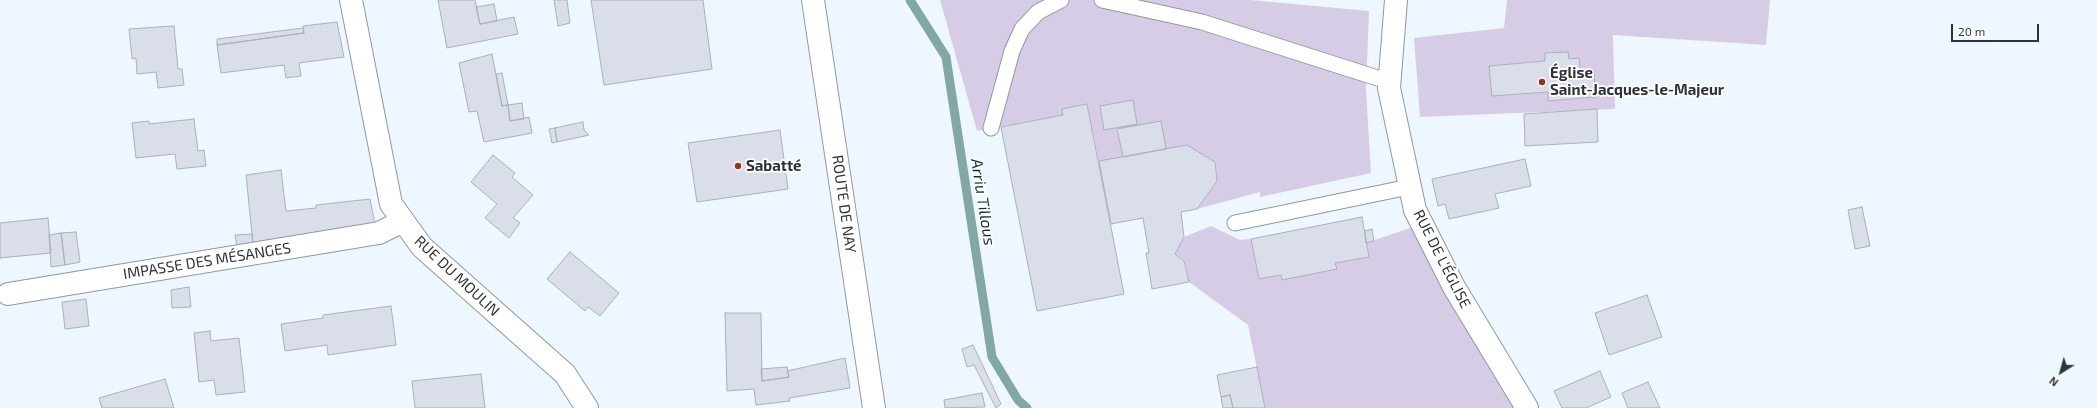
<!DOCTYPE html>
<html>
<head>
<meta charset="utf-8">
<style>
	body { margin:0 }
	#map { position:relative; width:2097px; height:408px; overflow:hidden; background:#eef7ff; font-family:"Exo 2",sans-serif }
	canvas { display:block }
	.north { position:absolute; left:2041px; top:352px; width:40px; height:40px; -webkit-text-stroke:3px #fff; paint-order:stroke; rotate:217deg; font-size:11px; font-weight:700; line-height:16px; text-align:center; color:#2f3337 }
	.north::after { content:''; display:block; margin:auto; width:14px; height:18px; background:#2f3337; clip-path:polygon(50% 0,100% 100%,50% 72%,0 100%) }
	.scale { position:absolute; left:1951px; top:24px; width:88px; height:18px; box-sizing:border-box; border:2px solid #2f3337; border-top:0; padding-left:5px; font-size:12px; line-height:14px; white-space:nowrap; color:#2f3337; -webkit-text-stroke:3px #fff; paint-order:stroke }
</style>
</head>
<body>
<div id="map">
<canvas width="2097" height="408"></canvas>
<div class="north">N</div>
<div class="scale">20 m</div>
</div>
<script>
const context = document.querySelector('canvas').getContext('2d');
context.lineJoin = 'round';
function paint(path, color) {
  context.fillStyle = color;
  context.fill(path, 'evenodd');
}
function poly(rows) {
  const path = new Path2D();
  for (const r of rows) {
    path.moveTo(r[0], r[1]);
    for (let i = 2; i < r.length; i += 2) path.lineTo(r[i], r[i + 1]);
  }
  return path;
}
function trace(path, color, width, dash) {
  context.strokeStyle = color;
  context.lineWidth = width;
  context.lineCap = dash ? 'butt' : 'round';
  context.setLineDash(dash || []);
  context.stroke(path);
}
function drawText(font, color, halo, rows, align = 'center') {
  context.font = font + ' "Exo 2",sans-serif';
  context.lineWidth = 3.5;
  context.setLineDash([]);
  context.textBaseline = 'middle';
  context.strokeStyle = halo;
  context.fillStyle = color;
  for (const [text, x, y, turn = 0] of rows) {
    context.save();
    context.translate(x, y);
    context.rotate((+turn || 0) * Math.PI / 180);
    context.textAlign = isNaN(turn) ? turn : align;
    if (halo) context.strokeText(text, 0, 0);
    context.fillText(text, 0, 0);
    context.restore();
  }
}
const green = poly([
	[940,0,1250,0,1369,11,1366,89,1371,173,1260,197,1260,192,1197,209,1217,181,1215,162,1186,145,1099,162,1087,104,1063,109,1063,115,977,131],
	[1507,0,1770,0,1766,45,1613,35,1615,109,1420,117,1414,38,1504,28],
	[1568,52,1569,59,1579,58,1581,72,1594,71,1595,96,1548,101,1548,92,1492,96,1489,66,1545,61,1545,53],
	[1422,224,1460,297,1538,406,1537,408,1265,408,1248,325,1189,282,1184,260,1175,254,1184,237,1211,226,1240,240,1251,239,1259,279,1281,275,1282,280,1336,269,1335,263,1369,257,1366,243]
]);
const stream = poly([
	[910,0,946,57,992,357,1018,400,1027,408]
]);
const building = poly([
	[438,0,475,0,480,24,514,17,518,34,447,48,438,0],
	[554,0,567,0,570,23,558,26,554,0],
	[591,0,703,0,712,69,604,85,591,0],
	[494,4,497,21,480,24,476,7,494,4],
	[337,22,344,57,299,63,301,76,286,78,284,65,221,73,217,45,304,33,303,26,337,22],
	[174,26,178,69,182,69,184,85,158,88,156,72,137,74,136,58,132,59,129,29,174,26],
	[303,28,304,33,217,45,217,39,303,28],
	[1568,52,1569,59,1579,58,1581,72,1594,70,1595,97,1548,101,1548,92,1492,96,1489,66,1545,61,1545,53,1568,52],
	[492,54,502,106,508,105,510,121,529,117,532,133,484,142,477,111,469,112,459,63,492,54],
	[502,73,508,105,502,106,496,74,502,73],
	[1133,100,1137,124,1104,130,1100,106,1133,100],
	[522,103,524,119,510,121,508,105,522,103],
	[1087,104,1124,294,1037,311,1001,127,1063,115,1062,109,1087,104],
	[1597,109,1598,142,1525,146,1524,114,1597,109],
	[194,119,198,151,204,150,206,166,177,169,175,154,136,158,132,123,149,121,149,124,194,119],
	[1161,121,1166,149,1123,157,1117,129,1161,121],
	[583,122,584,130,589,135,557,142,555,128,583,122],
	[555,128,557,142,552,143,549,129,555,128],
	[780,130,788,189,697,202,688,143,780,130],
	[1187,145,1215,162,1217,181,1197,209,1181,212,1184,237,1175,254,1184,261,1189,282,1152,289,1146,253,1149,253,1143,218,1111,224,1099,161,1187,145],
	[493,155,515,173,512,177,533,195,513,218,520,223,509,238,485,218,497,204,471,182,493,155],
	[1525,159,1531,186,1495,194,1499,208,1449,219,1445,204,1438,206,1432,179,1525,159],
	[281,170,286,211,316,208,316,205,370,199,376,229,253,244,246,175,281,170],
	[1862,207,1870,246,1855,249,1848,210,1862,207],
	[1362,217,1369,257,1335,263,1337,269,1282,280,1281,275,1259,279,1251,239,1362,217],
	[48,218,51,253,0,258,0,223,48,218],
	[1372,229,1374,241,1366,243,1365,231,1372,229],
	[76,232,80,262,65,265,61,233,76,232],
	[61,233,65,265,51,267,49,235,61,233],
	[252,234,253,244,237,246,235,235,252,234],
	[570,252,619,293,600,316,588,307,585,311,547,279,570,252],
	[189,287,191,307,172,308,171,290,189,287],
	[1647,295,1662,337,1609,355,1595,313,1647,295],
	[86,299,89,326,65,329,62,302,86,299],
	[391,306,396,345,328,355,327,345,285,351,281,324,323,318,323,315,391,306],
	[725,313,761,313,762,381,789,377,787,371,845,358,850,388,789,398,790,401,756,405,754,389,727,391,725,313],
	[210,331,211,341,239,338,245,392,216,395,214,380,199,382,194,333,210,331],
	[973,345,1001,404,996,408,974,365,967,367,962,349,973,345],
	[787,367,789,377,762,381,761,369,787,367],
	[1257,367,1265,408,1233,408,1230,395,1221,397,1217,375,1257,367],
	[1600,371,1611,397,1586,408,1562,408,1554,391,1600,371],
	[481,374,485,408,415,408,412,381,481,374],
	[165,379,174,408,102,408,99,398,165,379],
	[1648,382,1660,408,1628,408,1622,393,1648,382],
	[982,393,985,407,945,408,944,400,982,393],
	[1230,395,1233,408,1223,408,1221,397,1230,395]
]);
const lane = poly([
	[1102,0,1202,22,1390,82],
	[991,128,1012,51,1022,29,1038,12,1061,0],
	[1235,223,1409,187]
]);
const street = poly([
	[351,0,391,204,422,247,565,374,587,408],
	[1396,0,1389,88,1415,210,1454,287,1527,408],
	[8,294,379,233,403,221]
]);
const secondary = poly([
	[813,0,874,408]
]);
const markers = [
	[1542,82,4,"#9b321b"],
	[738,166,4,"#9b321b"]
];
const poiNames = [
	["Église",1550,73],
	["Saint-Jacques-le-Majeur",1550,90],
	["Sabatté",746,166]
];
const streetNames = [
	["ROUTE DE NAY",844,204,82],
	["RUE DE L'ÉGLISE",1442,259,63],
	["IMPASSE DES MÉSANGES",207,261,-9],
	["RUE DU MOULIN",457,276,43]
];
const waterNames = [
	["Arriu Tillous",983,202,81]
];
paint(green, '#d7cce5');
trace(stream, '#82a8a4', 9);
paint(building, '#daddea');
trace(building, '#acafbc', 1);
trace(lane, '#8f99a2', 17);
trace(street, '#8f99a2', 24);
trace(secondary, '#8f99a2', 24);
trace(lane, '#fff', 15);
trace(street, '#fff', 22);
trace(secondary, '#fff', 22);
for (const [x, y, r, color] of markers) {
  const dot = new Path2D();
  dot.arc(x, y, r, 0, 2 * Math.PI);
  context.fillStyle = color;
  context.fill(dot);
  trace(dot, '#fff', 1.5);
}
drawText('bold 15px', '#2f3337', '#fff', poiNames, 'left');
drawText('15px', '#2f3337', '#fff', streetNames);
drawText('italic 16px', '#0c3330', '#fff', waterNames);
</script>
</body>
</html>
